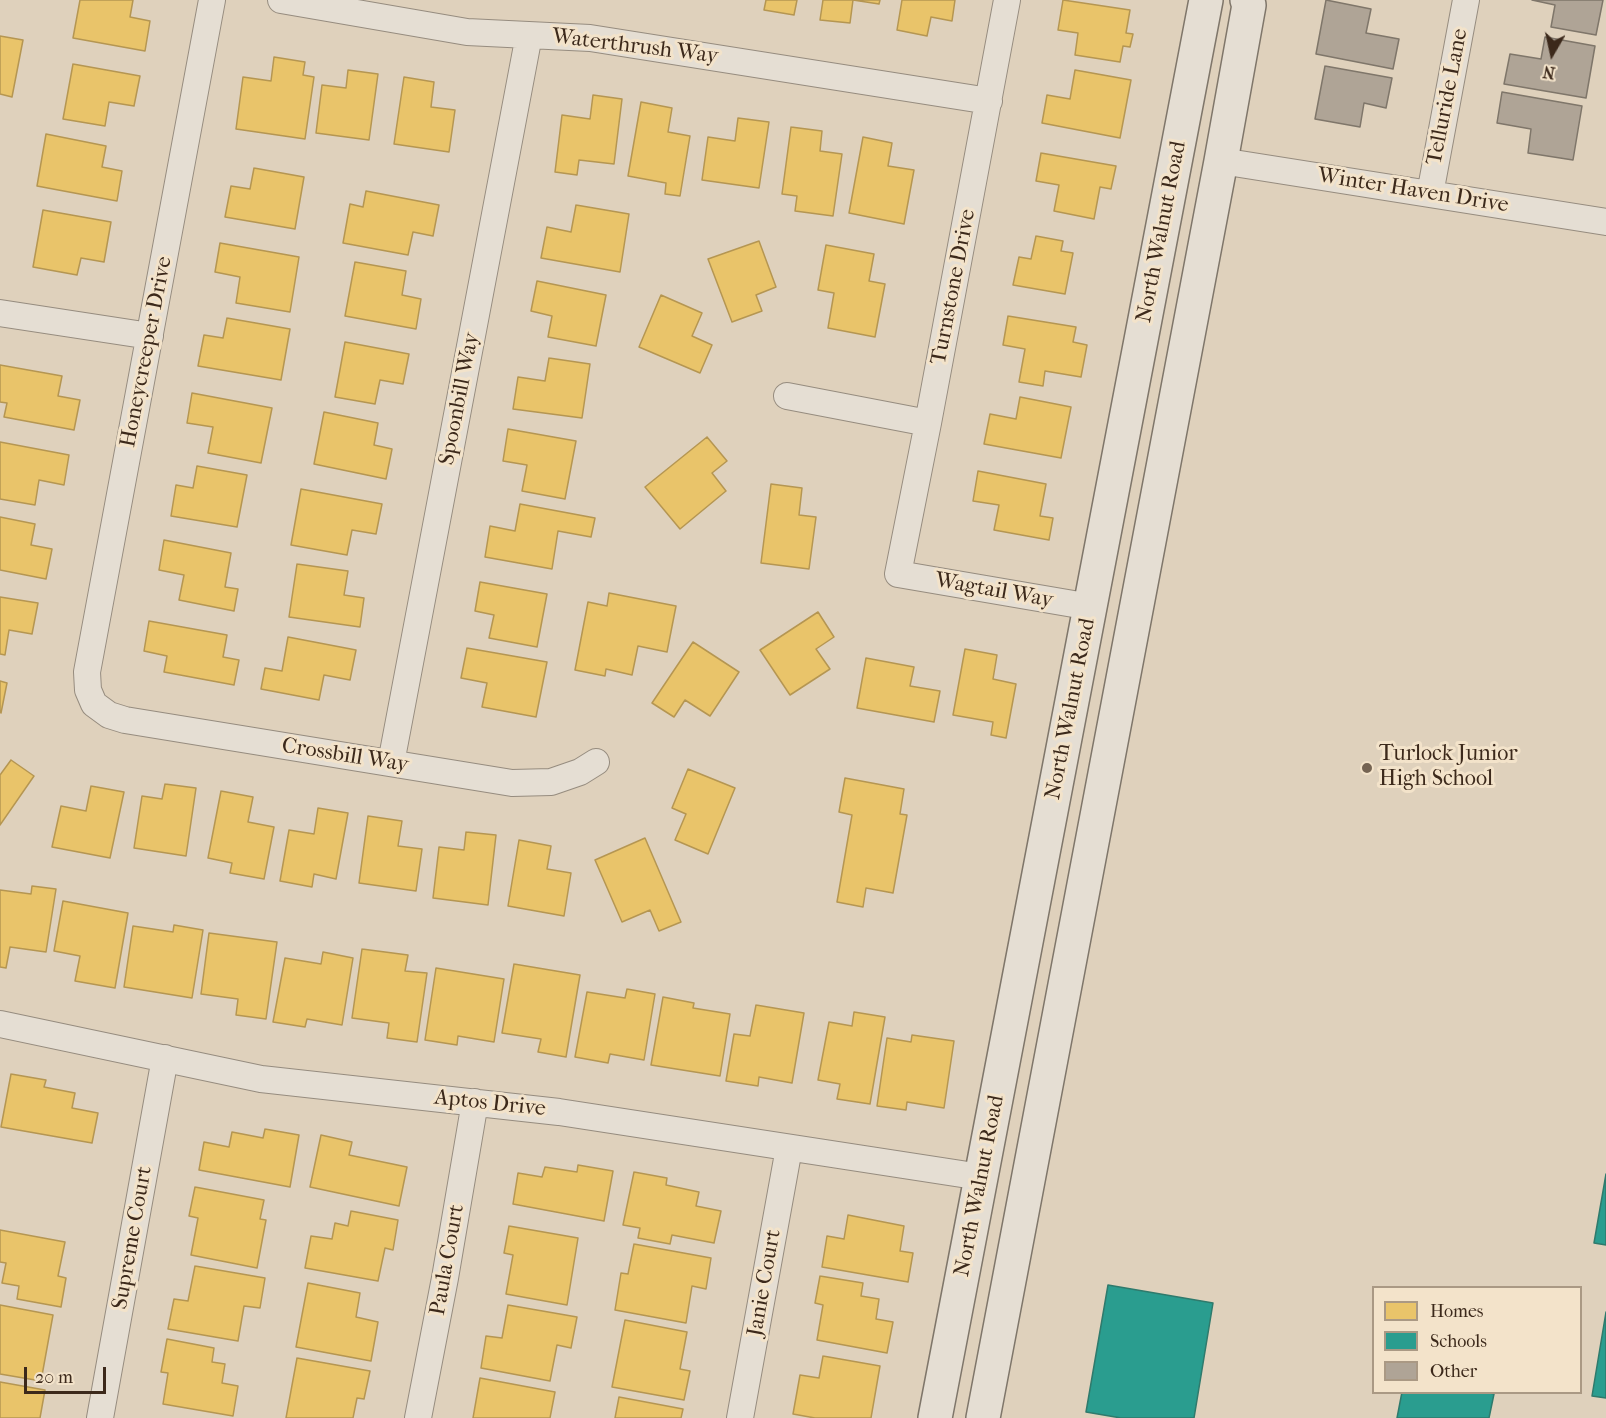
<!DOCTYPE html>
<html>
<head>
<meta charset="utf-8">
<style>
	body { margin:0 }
	#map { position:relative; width:1606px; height:1418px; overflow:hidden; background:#dfd1bc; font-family:"IM FELL French Canon",serif }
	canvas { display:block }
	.legend { position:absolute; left:1372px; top:1286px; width:210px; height:108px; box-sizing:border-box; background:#f3e3ca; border:2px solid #aa9984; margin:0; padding:8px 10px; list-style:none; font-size:18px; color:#3c291b }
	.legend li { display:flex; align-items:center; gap:12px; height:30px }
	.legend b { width:30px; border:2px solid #aa9984 }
	.north { position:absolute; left:1522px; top:24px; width:60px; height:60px; -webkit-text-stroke:4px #f3e3ca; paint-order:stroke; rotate:189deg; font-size:16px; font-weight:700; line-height:24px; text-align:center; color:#3c291b }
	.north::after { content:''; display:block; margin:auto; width:21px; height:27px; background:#3c291b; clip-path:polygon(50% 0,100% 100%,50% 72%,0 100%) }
	.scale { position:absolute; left:24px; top:1367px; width:82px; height:27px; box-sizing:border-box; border:3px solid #3c291b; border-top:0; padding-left:8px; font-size:18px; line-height:21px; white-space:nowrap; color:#3c291b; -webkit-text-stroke:4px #f3e3ca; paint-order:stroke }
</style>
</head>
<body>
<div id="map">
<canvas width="1606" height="1418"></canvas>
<ul class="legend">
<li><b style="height:16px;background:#e9c46a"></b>Homes</li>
<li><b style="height:16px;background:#2a9d8f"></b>Schools</li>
<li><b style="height:16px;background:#afa496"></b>Other</li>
</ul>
<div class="north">N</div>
<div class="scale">20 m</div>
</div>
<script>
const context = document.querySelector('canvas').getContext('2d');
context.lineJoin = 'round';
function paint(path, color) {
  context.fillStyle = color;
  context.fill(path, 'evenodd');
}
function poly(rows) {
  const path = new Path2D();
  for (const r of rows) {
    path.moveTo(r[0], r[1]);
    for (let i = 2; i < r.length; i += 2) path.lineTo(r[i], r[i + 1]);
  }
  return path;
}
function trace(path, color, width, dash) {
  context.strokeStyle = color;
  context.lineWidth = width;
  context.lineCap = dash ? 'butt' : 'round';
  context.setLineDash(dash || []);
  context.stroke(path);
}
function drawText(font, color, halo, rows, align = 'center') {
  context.font = font + ' "IM FELL French Canon",serif';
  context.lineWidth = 6;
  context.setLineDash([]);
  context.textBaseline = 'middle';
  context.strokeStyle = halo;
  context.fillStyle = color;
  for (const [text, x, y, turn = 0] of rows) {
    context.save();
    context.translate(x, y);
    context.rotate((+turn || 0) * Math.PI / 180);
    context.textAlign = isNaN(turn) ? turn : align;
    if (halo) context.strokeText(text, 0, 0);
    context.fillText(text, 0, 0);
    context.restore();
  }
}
const homes = poly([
	[80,0,133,0,130,17,150,21,145,51,73,38,80,0],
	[766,0,797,0,794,15,764,10,766,0],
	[823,0,880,0,879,4,853,0,850,23,820,20,823,0],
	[902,0,955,0,952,21,931,17,927,36,897,30,902,0],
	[1063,0,1130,10,1126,33,1133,34,1130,47,1123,46,1120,62,1075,55,1078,33,1058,30,1063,0],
	[0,36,23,40,12,97,0,94,0,36],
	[274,57,305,62,303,75,314,77,305,139,236,129,243,77,271,81,274,57],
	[73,64,140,76,134,106,109,102,105,126,63,119,73,64],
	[348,70,378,74,369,140,316,133,322,85,346,88,348,70],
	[1075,70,1131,80,1120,138,1042,123,1047,95,1070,99,1075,70],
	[404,77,434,82,431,107,455,110,449,152,394,144,404,77],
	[593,95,622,99,614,164,579,160,577,175,555,172,562,115,590,119,593,95],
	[641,102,672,108,668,132,690,136,680,196,665,194,666,183,628,176,641,102],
	[738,118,769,122,759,188,702,180,708,137,735,141,738,118],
	[791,127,822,131,820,151,842,154,833,216,795,211,797,196,782,194,791,127],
	[46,134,106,146,102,167,122,171,117,201,37,186,46,134],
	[863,137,892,143,888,166,914,170,904,224,849,213,863,137],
	[1041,153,1116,166,1111,189,1100,187,1094,219,1054,211,1059,185,1036,181,1041,153],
	[254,168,304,177,295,229,225,217,231,186,250,189,254,168],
	[366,191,439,205,433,236,413,232,408,255,343,243,350,204,363,207,366,191],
	[576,205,629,214,620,272,541,258,547,227,571,232,576,205],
	[43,210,111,222,104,262,81,258,77,275,33,267,43,210],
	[1036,236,1063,241,1061,251,1073,253,1065,294,1013,285,1019,257,1031,259,1036,236],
	[759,241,776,287,756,295,762,311,732,322,708,259,759,241],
	[220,243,299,257,290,312,236,303,240,277,215,272,220,243],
	[826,245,874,254,869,281,885,284,875,337,828,328,834,293,818,290,826,245],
	[355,262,406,271,402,295,421,299,416,329,345,316,355,262],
	[537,281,606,295,596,346,548,337,552,316,531,311,537,281],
	[661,295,702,313,692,336,712,345,700,373,639,347,661,295],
	[1008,316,1076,327,1073,342,1087,345,1081,377,1045,371,1043,386,1019,382,1025,349,1003,345,1008,316],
	[227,318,290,329,281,380,198,366,204,335,223,338,227,318],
	[345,342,409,354,403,384,380,380,375,404,335,397,345,342],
	[549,358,590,364,582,418,513,409,518,377,545,381,549,358],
	[0,365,62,376,58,396,80,400,74,430,4,417,7,403,0,402,0,365],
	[192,393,272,408,261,463,208,453,213,427,187,423,192,393],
	[1020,397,1071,407,1061,458,984,444,990,414,1016,419,1020,397],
	[324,412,378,423,374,445,392,449,386,479,314,464,324,412],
	[508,429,576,441,565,499,522,491,527,465,503,461,508,429],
	[707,437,727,461,712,473,726,491,680,529,645,487,707,437],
	[0,442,69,455,64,485,39,480,35,505,0,499,0,442],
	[197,466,247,475,237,527,171,516,176,485,193,488,197,466],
	[978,471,1046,484,1040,516,1053,518,1049,540,994,530,999,505,973,501,978,471],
	[771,484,802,488,799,515,816,517,809,569,761,563,771,484],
	[301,489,382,504,376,534,352,530,347,555,291,545,301,489],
	[520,504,595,518,591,537,558,531,552,569,485,557,490,526,515,531,520,504],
	[0,517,35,524,31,545,52,549,46,579,0,570,0,517],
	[164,540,231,553,225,587,238,589,234,611,179,600,184,575,159,570,164,540],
	[297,564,348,571,344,595,364,598,360,627,289,617,297,564],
	[480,582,547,594,537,647,489,638,494,615,475,611,480,582],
	[609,593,676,606,667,652,638,646,632,675,606,669,605,676,575,670,588,602,607,606,609,593],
	[0,597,38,603,32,634,9,630,5,655,0,654,0,597],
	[818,612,834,637,816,649,830,669,790,695,760,650,818,612],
	[149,621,227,635,223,657,239,660,234,685,164,672,167,656,144,651,149,621],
	[288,637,356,650,350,680,324,675,319,700,261,689,265,668,282,671,288,637],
	[693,642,739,672,710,716,685,700,674,717,652,703,693,642],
	[467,648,547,662,536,717,482,707,487,683,461,678,467,648],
	[965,649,997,655,993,679,1016,684,1006,738,991,735,993,722,953,715,965,649],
	[866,658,914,667,910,686,940,691,934,722,857,708,866,658],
	[0,681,7,683,1,713,0,712,0,681],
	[11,760,34,776,0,825,0,775,11,760],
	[688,769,735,788,708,854,675,840,686,814,672,808,688,769],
	[845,778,904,789,900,814,907,815,893,893,866,888,863,907,837,902,852,815,839,812,845,778],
	[165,784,196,788,186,856,134,848,142,796,162,799,165,784],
	[91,786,124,792,110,858,52,847,61,806,86,811,91,786],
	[221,791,253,797,248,822,274,827,264,879,230,873,232,863,208,858,221,791],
	[318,808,348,813,336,879,314,874,312,887,280,881,289,830,314,834,318,808],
	[368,816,402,821,398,846,422,849,416,891,359,883,368,816],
	[466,832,496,835,488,905,433,898,439,847,464,850,466,832],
	[645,838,681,922,659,931,650,910,622,922,595,860,645,838],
	[519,840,551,846,547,869,571,873,564,916,508,906,519,840],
	[32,886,56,889,46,952,10,947,6,968,0,967,0,890,31,894,32,886],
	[63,901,128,913,115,988,75,981,80,956,54,951,63,901],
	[174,925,203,930,192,998,124,987,133,926,173,932,174,925],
	[209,933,277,942,266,1019,236,1015,238,999,201,994,209,933],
	[362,949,408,955,405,971,427,973,417,1042,387,1038,389,1023,352,1018,362,949],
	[323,952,353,958,342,1025,307,1019,305,1027,273,1022,285,958,321,964,323,952],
	[514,964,580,975,566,1057,538,1052,541,1039,502,1033,514,964],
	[436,968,504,979,494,1042,458,1036,457,1045,425,1040,436,968],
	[627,989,655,994,644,1060,610,1054,608,1063,575,1057,587,992,625,998,627,989],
	[663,997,694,1003,693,1008,730,1014,720,1076,651,1065,663,997],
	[756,1005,804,1013,792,1083,759,1077,758,1086,726,1081,734,1034,750,1036,756,1005],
	[854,1012,885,1017,870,1104,837,1099,840,1084,818,1080,829,1022,852,1026,854,1012],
	[912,1035,954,1041,944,1108,907,1102,906,1110,877,1106,887,1038,911,1042,912,1035],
	[11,1074,46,1080,44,1087,75,1093,72,1108,98,1113,92,1143,1,1127,11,1074],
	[265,1129,299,1135,290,1187,199,1170,204,1142,229,1147,232,1132,263,1138,265,1129],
	[321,1135,352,1142,349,1155,407,1167,399,1206,310,1187,321,1135],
	[578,1165,613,1171,604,1221,513,1204,518,1173,542,1177,545,1167,577,1172,578,1165],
	[634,1172,667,1178,666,1185,699,1192,696,1206,721,1211,714,1243,672,1235,670,1244,638,1238,640,1228,623,1225,634,1172],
	[195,1187,264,1200,260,1219,266,1220,257,1268,191,1255,198,1218,189,1216,195,1187],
	[351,1211,398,1220,393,1250,385,1248,378,1281,305,1268,311,1236,332,1239,335,1223,348,1226,351,1211],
	[848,1215,904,1226,900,1251,913,1253,908,1282,822,1267,827,1236,844,1239,848,1215],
	[509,1226,578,1238,567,1305,506,1294,513,1255,504,1253,509,1226],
	[0,1230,65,1242,58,1276,66,1278,61,1307,17,1299,19,1286,2,1283,6,1263,0,1262,0,1230],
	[634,1244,711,1258,706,1289,692,1286,686,1323,615,1310,621,1273,628,1274,634,1244],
	[195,1266,265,1278,260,1308,244,1306,238,1341,168,1329,174,1299,188,1301,195,1266],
	[820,1276,863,1283,861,1296,879,1299,876,1319,893,1322,887,1353,817,1340,823,1305,815,1303,820,1276],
	[308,1283,360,1293,356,1317,378,1322,371,1361,296,1347,308,1283],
	[0,1305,53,1315,41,1381,0,1374,0,1305],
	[508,1305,577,1317,571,1348,557,1345,550,1381,481,1368,486,1336,502,1338,508,1305],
	[625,1320,687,1332,680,1369,690,1371,684,1400,612,1387,625,1320],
	[167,1339,214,1348,212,1362,225,1364,222,1383,238,1386,233,1416,163,1404,168,1373,161,1372,167,1339],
	[823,1356,880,1366,871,1418,815,1418,793,1414,800,1375,819,1378,823,1356],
	[297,1358,370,1371,364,1399,357,1398,353,1418,286,1418,297,1358],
	[480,1378,555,1392,550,1418,473,1418,480,1378],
	[0,1382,45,1390,40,1418,0,1418,0,1382],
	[619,1397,683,1409,681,1418,615,1418,619,1397]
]);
const schools = poly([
	[1606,1174,1606,1245,1594,1243,1606,1174],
	[1108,1285,1213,1303,1194,1418,1121,1418,1086,1412,1108,1285],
	[1606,1312,1606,1398,1592,1396,1606,1312],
	[1402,1392,1486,1392,1494,1394,1489,1418,1397,1418,1402,1392]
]);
const building = poly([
	[1326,0,1371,9,1366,33,1399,39,1393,69,1316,54,1326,0],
	[1532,0,1603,0,1596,35,1551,27,1555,5,1532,0],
	[1545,37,1595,46,1586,98,1504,84,1510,54,1541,59,1545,37],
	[1325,66,1392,78,1386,108,1364,103,1360,127,1315,119,1325,66],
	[1502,92,1582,106,1573,160,1528,153,1531,129,1497,123,1502,92]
]);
const street = poly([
	[212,0,87,672,88,690,94,704,109,715,125,720,512,783,551,782,580,772,596,762],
	[281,0,467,32,590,38,989,101],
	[1007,0,928,423,898,574,1091,607],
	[1221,161,1606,222],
	[1430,194,1466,0],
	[0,313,150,336],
	[787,396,928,423],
	[391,763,529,35],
	[0,1024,261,1079,559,1112,981,1177],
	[100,1418,165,1058],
	[418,1418,445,1278,475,1102],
	[740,1418,789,1148]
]);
const secondary = poly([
	[935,1418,1206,0],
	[983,1418,1221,161,1249,5,1247,0]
]);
const markers = [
	[1367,768,6,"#756453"]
];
const streetNames = [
	["Waterthrush Way",635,47,7],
	["Telluride Lane",1448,97,-79],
	["Winter Haven Drive",1413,191,9],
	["North Walnut Road",1162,232,-79],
	["Turnstone Drive",954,287,-79],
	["Honeycreeper Drive",147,352,-79],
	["Spoonbill Way",460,399,-79],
	["Wagtail Way",994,591,10],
	["North Walnut Road",1071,709,-79],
	["Crossbill Way",345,756,9],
	["Aptos Drive",490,1104,6],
	["North Walnut Road",980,1186,-79],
	["Supreme Court",133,1238,-80],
	["Paula Court",448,1260,-80],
	["Janie Court",765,1283,-80]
];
const poiNames = [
	["Turlock Junior",1379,755],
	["High School",1379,780]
];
paint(homes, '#e9c46a');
trace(homes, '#b59652', 1.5);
paint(schools, '#2a9d8f');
trace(schools, '#2f7a6c', 1.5);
paint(building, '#afa496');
trace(building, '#7f766a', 1.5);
trace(street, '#968c7f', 28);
trace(secondary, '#7f766a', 36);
trace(street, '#e5ded3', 26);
trace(secondary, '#e5ded3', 33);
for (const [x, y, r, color] of markers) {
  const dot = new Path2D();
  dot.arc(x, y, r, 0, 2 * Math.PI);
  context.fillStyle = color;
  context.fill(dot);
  trace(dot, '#f3e3ca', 2);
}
drawText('22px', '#3c291b', '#f3e3ca', streetNames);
drawText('22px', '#3c291b', '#f3e3ca', poiNames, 'left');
</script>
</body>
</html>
